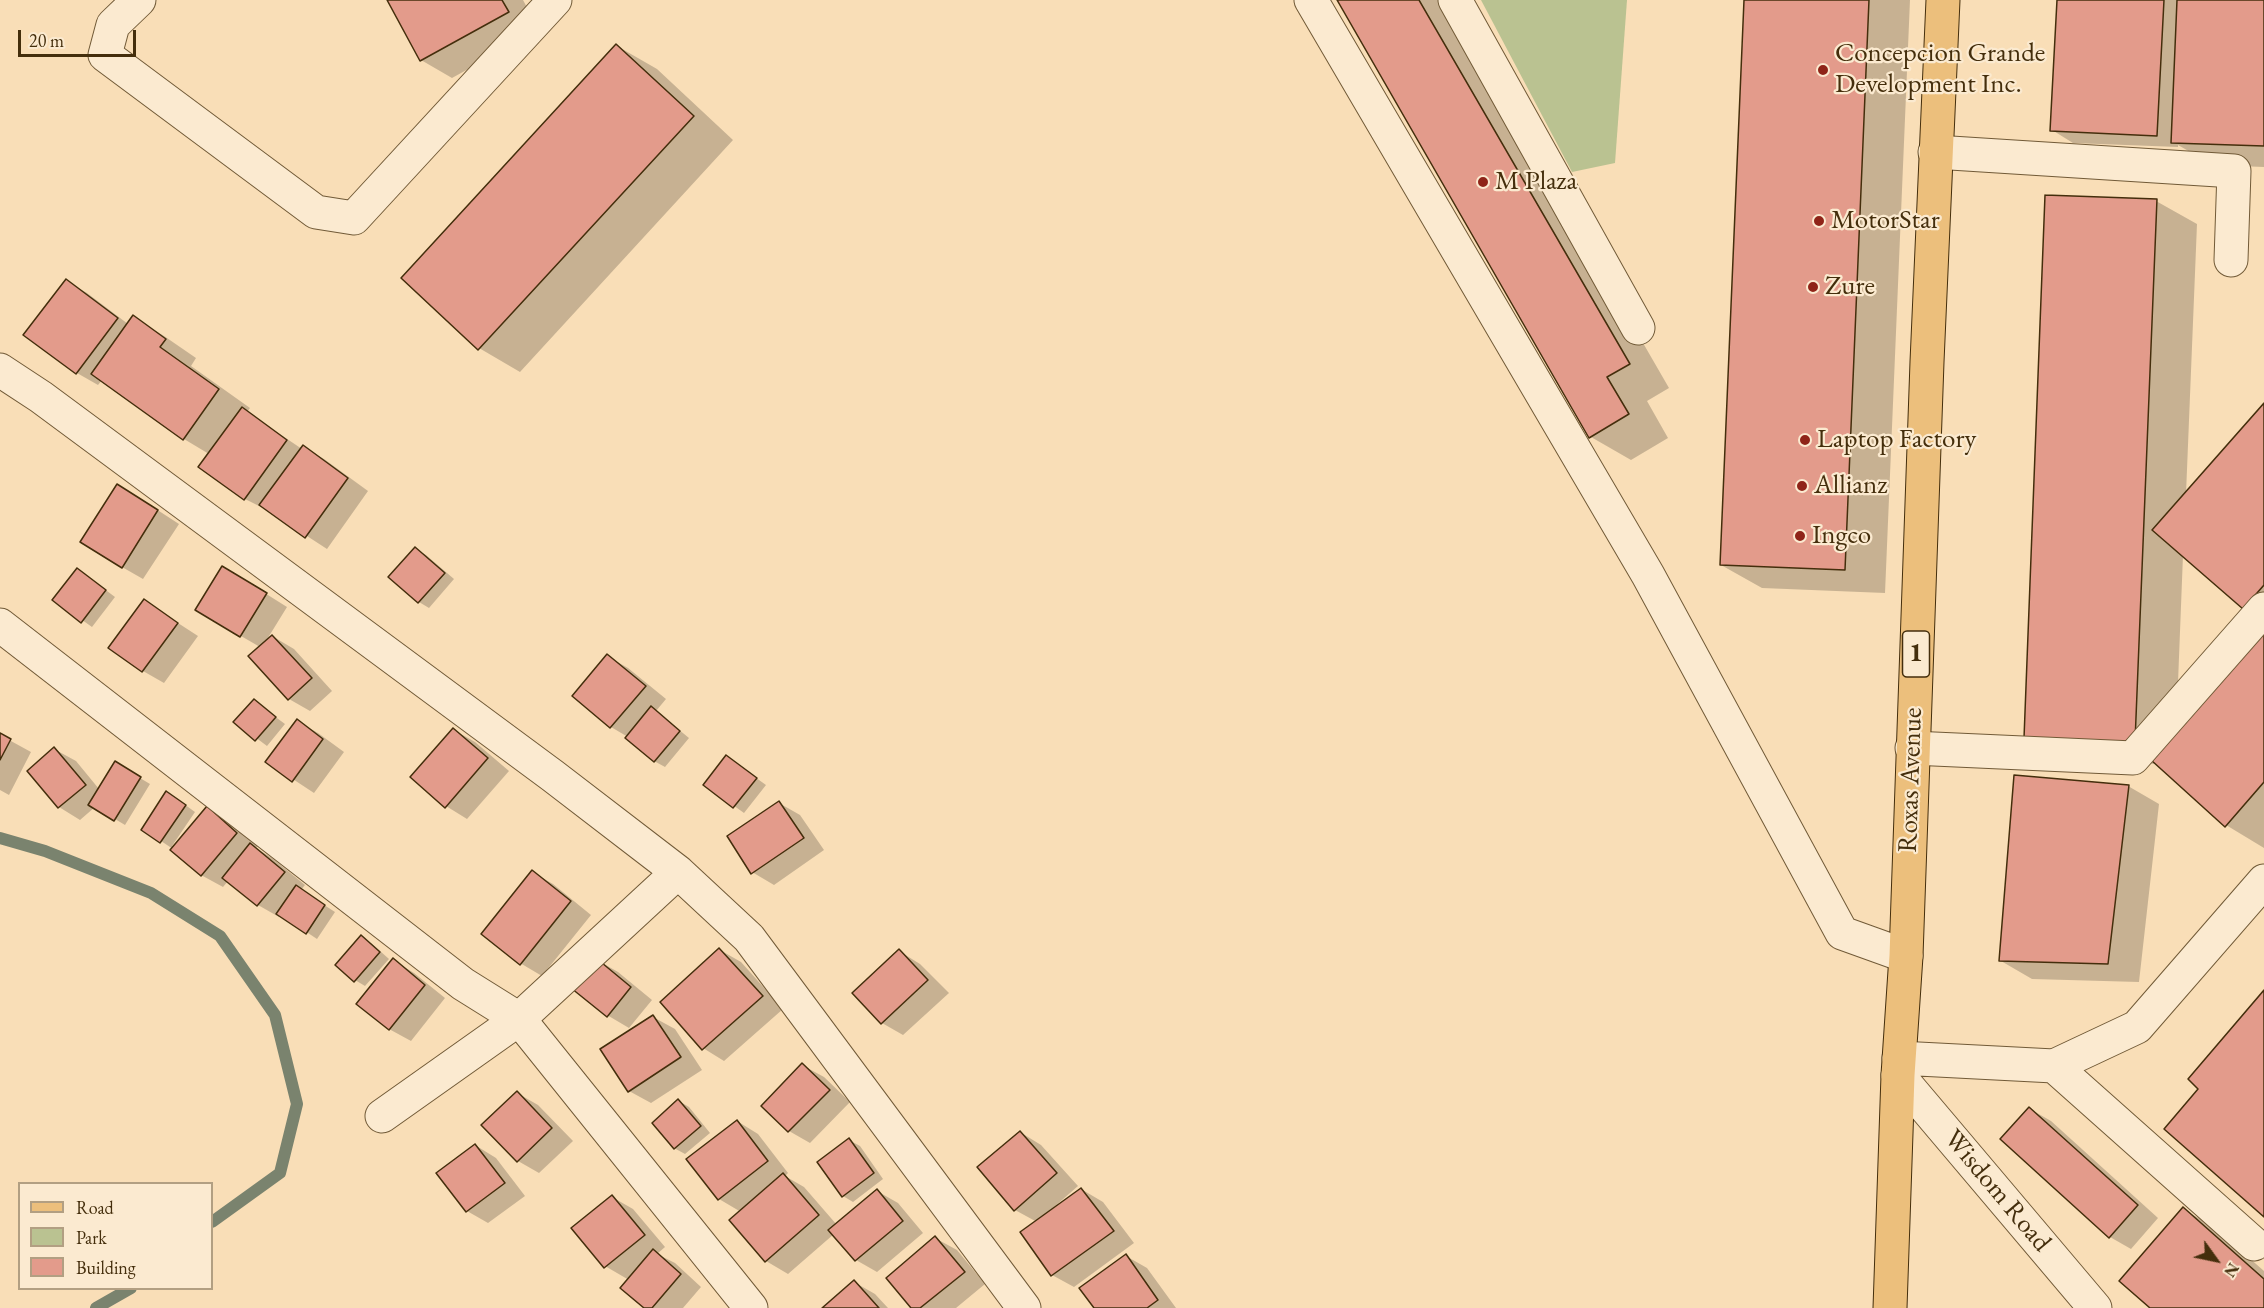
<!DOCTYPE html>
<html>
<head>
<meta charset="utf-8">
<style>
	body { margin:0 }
	#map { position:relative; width:2264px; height:1308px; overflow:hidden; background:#f9deb7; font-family:"EB Garamond",serif }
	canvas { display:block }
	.legend { position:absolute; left:18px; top:1182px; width:195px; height:108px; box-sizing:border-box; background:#fbead0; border:2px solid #b29f82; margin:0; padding:8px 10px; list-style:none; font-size:18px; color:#442e0c }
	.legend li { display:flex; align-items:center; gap:12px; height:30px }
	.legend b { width:30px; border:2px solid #b29f82 }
	.north { position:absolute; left:2186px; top:1230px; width:60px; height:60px; -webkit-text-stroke:4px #fbead0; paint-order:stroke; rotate:123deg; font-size:16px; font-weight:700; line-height:24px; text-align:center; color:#442e0c }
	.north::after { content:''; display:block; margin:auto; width:21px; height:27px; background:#442e0c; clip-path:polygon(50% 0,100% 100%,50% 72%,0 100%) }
	.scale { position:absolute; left:18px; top:30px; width:118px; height:27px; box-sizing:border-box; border:3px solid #442e0c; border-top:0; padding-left:8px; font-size:18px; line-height:21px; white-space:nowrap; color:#442e0c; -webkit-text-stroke:4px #fbead0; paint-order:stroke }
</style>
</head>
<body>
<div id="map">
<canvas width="2264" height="1308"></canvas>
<ul class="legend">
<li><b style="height:8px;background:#ecbf7c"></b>Road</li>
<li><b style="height:16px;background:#bac291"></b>Park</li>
<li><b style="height:16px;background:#e39b8b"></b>Building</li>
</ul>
<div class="north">N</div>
<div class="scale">20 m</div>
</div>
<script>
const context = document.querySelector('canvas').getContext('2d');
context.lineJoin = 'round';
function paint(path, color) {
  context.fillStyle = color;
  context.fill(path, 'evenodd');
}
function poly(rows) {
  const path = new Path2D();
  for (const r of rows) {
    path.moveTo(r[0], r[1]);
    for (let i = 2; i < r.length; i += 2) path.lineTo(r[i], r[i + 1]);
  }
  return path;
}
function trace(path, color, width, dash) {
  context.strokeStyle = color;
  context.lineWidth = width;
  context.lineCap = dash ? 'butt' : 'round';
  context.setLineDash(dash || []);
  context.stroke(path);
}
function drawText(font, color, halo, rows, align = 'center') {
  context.font = font + ' "EB Garamond",serif';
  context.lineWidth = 4.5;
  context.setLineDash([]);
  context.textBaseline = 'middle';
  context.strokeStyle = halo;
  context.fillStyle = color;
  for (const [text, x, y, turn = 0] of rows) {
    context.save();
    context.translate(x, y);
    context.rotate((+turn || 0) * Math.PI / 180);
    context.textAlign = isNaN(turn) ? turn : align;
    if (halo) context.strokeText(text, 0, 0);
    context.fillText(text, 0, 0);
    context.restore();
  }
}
const green = poly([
	[1481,0,1627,0,1615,163,1572,172]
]);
const shadow = poly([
	[388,0,523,0,539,30,452,78,421,60],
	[1338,0,1445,0,1669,388,1647,401,1668,438,1631,460,1591,437],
	[1745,0,1910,0,1885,593,1762,588,1721,565],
	[2058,0,2264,0,2264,167,2213,165,2178,145,2178,147,2073,143,2052,130],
	[617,46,657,69,733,140,520,372,479,348],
	[2156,201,2197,224,2186,494,2264,406,2264,620,2183,555,2176,734,2264,635,2264,848,2226,825,2157,764,2066,760],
	[66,281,87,293,128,324,133,317,164,336,196,358,191,366,250,408,247,412,302,449,303,447,324,459,368,491,327,549,267,510,245,499,200,466,209,454,184,439,102,380,98,385,77,373],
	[139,498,179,524,143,579,122,567],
	[415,549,426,555,454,579,429,608,419,602],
	[87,576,115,597,92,627,54,600],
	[244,580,287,607,266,641,272,636,294,649,332,691,310,711,289,699,260,647,241,636],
	[144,601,198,636,164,683,143,671],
	[607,656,628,668,666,699,656,711,689,738,665,767,654,761,628,737,611,727],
	[254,701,285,724,267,746,235,722],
	[297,721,318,733,344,752,314,793,267,762],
	[454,730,475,742,509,771,467,819,446,806],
	[0,735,31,752,9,795,0,790],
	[54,749,76,761,99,789,115,763,150,784,125,825,95,807,80,820,59,807,29,771],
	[727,757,766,785,744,813,705,785],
	[2128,786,2159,804,2139,982,2032,979,2001,961],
	[177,799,195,812,172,846,174,848,207,808,228,820,258,846,256,848,272,858,305,885,301,890,335,912,317,939,281,915,279,917,258,905,228,881,223,887,201,875,173,849,143,829],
	[779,803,800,815,824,850,774,885,752,872],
	[532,872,553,884,591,915,542,976,520,963],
	[361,937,371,943,389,959,365,986,355,980],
	[720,950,741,962,783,1009,724,1061,703,1048],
	[899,951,920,964,949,993,903,1035,882,1023],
	[393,960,414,973,445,998,411,1041,389,1029],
	[597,960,618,972,652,1000,629,1028,607,1015],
	[653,1017,675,1029,702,1070,651,1103,629,1091],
	[802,1065,824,1077,850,1102,810,1143,789,1131],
	[517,1093,538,1105,573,1141,539,1173,518,1161],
	[679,1101,689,1107,710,1133,685,1154,674,1148],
	[2030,1109,2051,1121,2158,1218,2131,1249,2110,1237],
	[737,1121,758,1134,788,1173,785,1176,804,1187,837,1225,877,1191,898,1203,923,1233,877,1272,856,1260,834,1234,788,1274,766,1261,731,1220,741,1212,719,1199],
	[1020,1132,1041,1145,1078,1186,1054,1207,1055,1208,1081,1189,1103,1202,1134,1243,1074,1287,1052,1275,1022,1233,1037,1222,1015,1210,979,1168],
	[849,1140,860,1146,883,1179,853,1202,843,1196],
	[475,1145,496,1158,525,1196,488,1223,467,1211],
	[612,1197,633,1209,665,1247,657,1254,675,1263,701,1287,683,1308,646,1308,629,1280,605,1266],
	[2183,1209,2214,1227,2264,1271,2264,1308,2152,1308],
	[935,1238,957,1250,985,1284,956,1308,913,1308],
	[1126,1256,1147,1268,1176,1308,1096,1308],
	[854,1282,875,1294,888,1308,825,1308]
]);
const stream = poly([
	[0,838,45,851,151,893,220,936,275,1015,297,1104,280,1173,212,1222],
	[96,1308,131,1288]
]);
const building = poly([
	[387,0,502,0,509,12,420,61,387,0],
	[1337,0,1419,0,1630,364,1607,377,1629,414,1589,438,1337,0],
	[1744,0,1869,0,1845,570,1720,565,1744,0],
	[2057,0,2164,0,2157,136,2050,131,2057,0],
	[2177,0,2264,0,2264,146,2171,143,2177,0],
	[616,44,694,116,478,350,401,278,616,44],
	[2045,195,2157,199,2135,742,2024,738,2045,195],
	[66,279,118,318,76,374,23,335,66,279],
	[133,315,166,339,160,347,219,389,183,440,91,374,133,315],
	[2264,403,2264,585,2243,609,2152,530,2264,403],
	[242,407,287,440,244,500,198,467,242,407],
	[303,445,348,478,305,538,259,505,303,445],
	[117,484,158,510,122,568,80,542,117,484],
	[415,547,445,573,418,603,388,577,415,547],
	[222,566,267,593,240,637,195,610,222,566],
	[77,568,106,590,81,623,52,600,77,568],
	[144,599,178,623,142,672,108,648,144,599],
	[2264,633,2264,782,2225,827,2151,760,2264,633],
	[272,635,312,678,288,700,248,656,272,635],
	[607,654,646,686,610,728,572,696,607,654],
	[254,699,276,717,255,741,233,722,254,699],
	[651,706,680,731,654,762,625,738,651,706],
	[297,719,323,739,292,782,265,762,297,719],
	[453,728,488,758,445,808,410,777,453,728],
	[0,733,11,739,0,760,0,733],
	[54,747,86,785,58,808,27,771,54,747],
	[726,755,757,778,733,808,703,785,726,755],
	[115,761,141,777,114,821,88,805,115,761],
	[2014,775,2129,785,2108,964,1999,961,2014,775],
	[166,791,186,805,160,843,141,830,166,791],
	[779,801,804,838,751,874,727,836,779,801],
	[207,806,237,833,201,876,170,850,207,806],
	[250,843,285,872,257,906,222,878,250,843],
	[532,870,571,901,520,965,481,934,532,870],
	[296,885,325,905,306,934,276,914,296,885],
	[361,935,380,952,354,982,335,965,361,935],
	[719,948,763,996,702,1050,660,1002,719,948],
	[899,949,928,980,881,1024,852,993,899,949],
	[393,958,425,985,389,1030,356,1004,393,958],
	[596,958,631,987,607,1017,571,988,596,958],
	[2264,990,2264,1217,2164,1129,2198,1089,2188,1079,2264,990],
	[653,1015,681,1057,628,1092,600,1049,653,1015],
	[802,1063,830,1090,788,1132,761,1106,802,1063],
	[517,1091,552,1128,517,1162,481,1125,517,1091],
	[678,1099,701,1126,674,1149,652,1123,678,1099],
	[2029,1107,2138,1205,2109,1238,2000,1139,2029,1107],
	[737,1120,768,1161,718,1200,686,1159,737,1120],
	[1020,1131,1057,1173,1014,1211,977,1167,1020,1131],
	[849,1138,874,1173,842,1197,817,1162,849,1138],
	[475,1144,505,1183,466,1212,436,1173,475,1144],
	[783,1173,819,1215,765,1262,729,1220,783,1173],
	[1081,1188,1114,1231,1051,1276,1020,1232,1081,1188],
	[877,1189,903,1221,855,1261,828,1230,877,1189],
	[612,1195,645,1235,604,1268,571,1228,612,1195],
	[2183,1207,2264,1279,2264,1308,2150,1308,2119,1281,2183,1207],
	[935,1236,965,1272,920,1308,911,1308,886,1278,935,1236],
	[653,1249,681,1274,652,1308,644,1308,620,1288,653,1249],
	[1126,1254,1158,1300,1147,1308,1094,1308,1079,1288,1126,1254],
	[854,1280,879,1308,822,1308,854,1280]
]);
const minor = poly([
	[139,0,113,25,105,55,316,212,354,218,555,0],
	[1311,0,1648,575,1842,933,1906,956],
	[1455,0,1638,328],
	[1935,152,2234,171,2231,260],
	[0,370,41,397,553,776,678,872,749,938,1024,1308],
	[0,625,463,984,519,1019,751,1308],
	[1912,748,2133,758,2264,609],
	[1899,1058,2054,1066,2137,1027,2264,881],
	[2054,1066,2254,1244],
	[1898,1075,2095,1308],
	[382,1116,519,1019,678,872]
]);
const major = poly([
	[1890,1308,1898,1075,1906,956,1927,362,1943,0]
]);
const markers = [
	[1823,70,6,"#8f2418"],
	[1483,182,6,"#8f2418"],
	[1819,221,6,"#8f2418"],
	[1813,287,6,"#8f2418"],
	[1805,440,6,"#8f2418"],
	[1802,486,6,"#8f2418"],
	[1800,536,6,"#8f2418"]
];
const shields = [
	[1916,654,27]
];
const shieldNames = [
	["1",1916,654]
];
const poiNames = [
	["Concepcion Grande",1835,54],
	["Development Inc.",1835,85],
	["M Plaza",1495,182],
	["MotorStar",1831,221],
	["Zure",1825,287],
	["Laptop Factory",1817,440],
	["Allianz",1814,486],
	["Ingco",1812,536]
];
const streetNames = [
	["Roxas Avenue",1911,780,-88],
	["Wisdom Road",1997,1191,50]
];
paint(green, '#bac291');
paint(shadow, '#0003');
trace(stream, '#7a836e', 12);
paint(building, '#e39b8b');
trace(building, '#442e0c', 1.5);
trace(minor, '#715a37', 35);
trace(major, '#442e0c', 35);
trace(minor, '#fbead0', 33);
trace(major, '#ecbf7c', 33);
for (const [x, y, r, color] of markers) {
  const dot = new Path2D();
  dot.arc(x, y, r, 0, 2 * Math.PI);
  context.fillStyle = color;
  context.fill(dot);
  trace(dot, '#fbead0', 2);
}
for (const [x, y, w] of shields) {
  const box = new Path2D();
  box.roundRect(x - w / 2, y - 23, w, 46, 4.5);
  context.fillStyle = '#fbead0';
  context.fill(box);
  trace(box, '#442e0c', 1.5);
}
drawText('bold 26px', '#442e0c', null, shieldNames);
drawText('27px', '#442e0c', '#fbead0', poiNames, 'left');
drawText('27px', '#442e0c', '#fbead0', streetNames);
</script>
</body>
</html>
